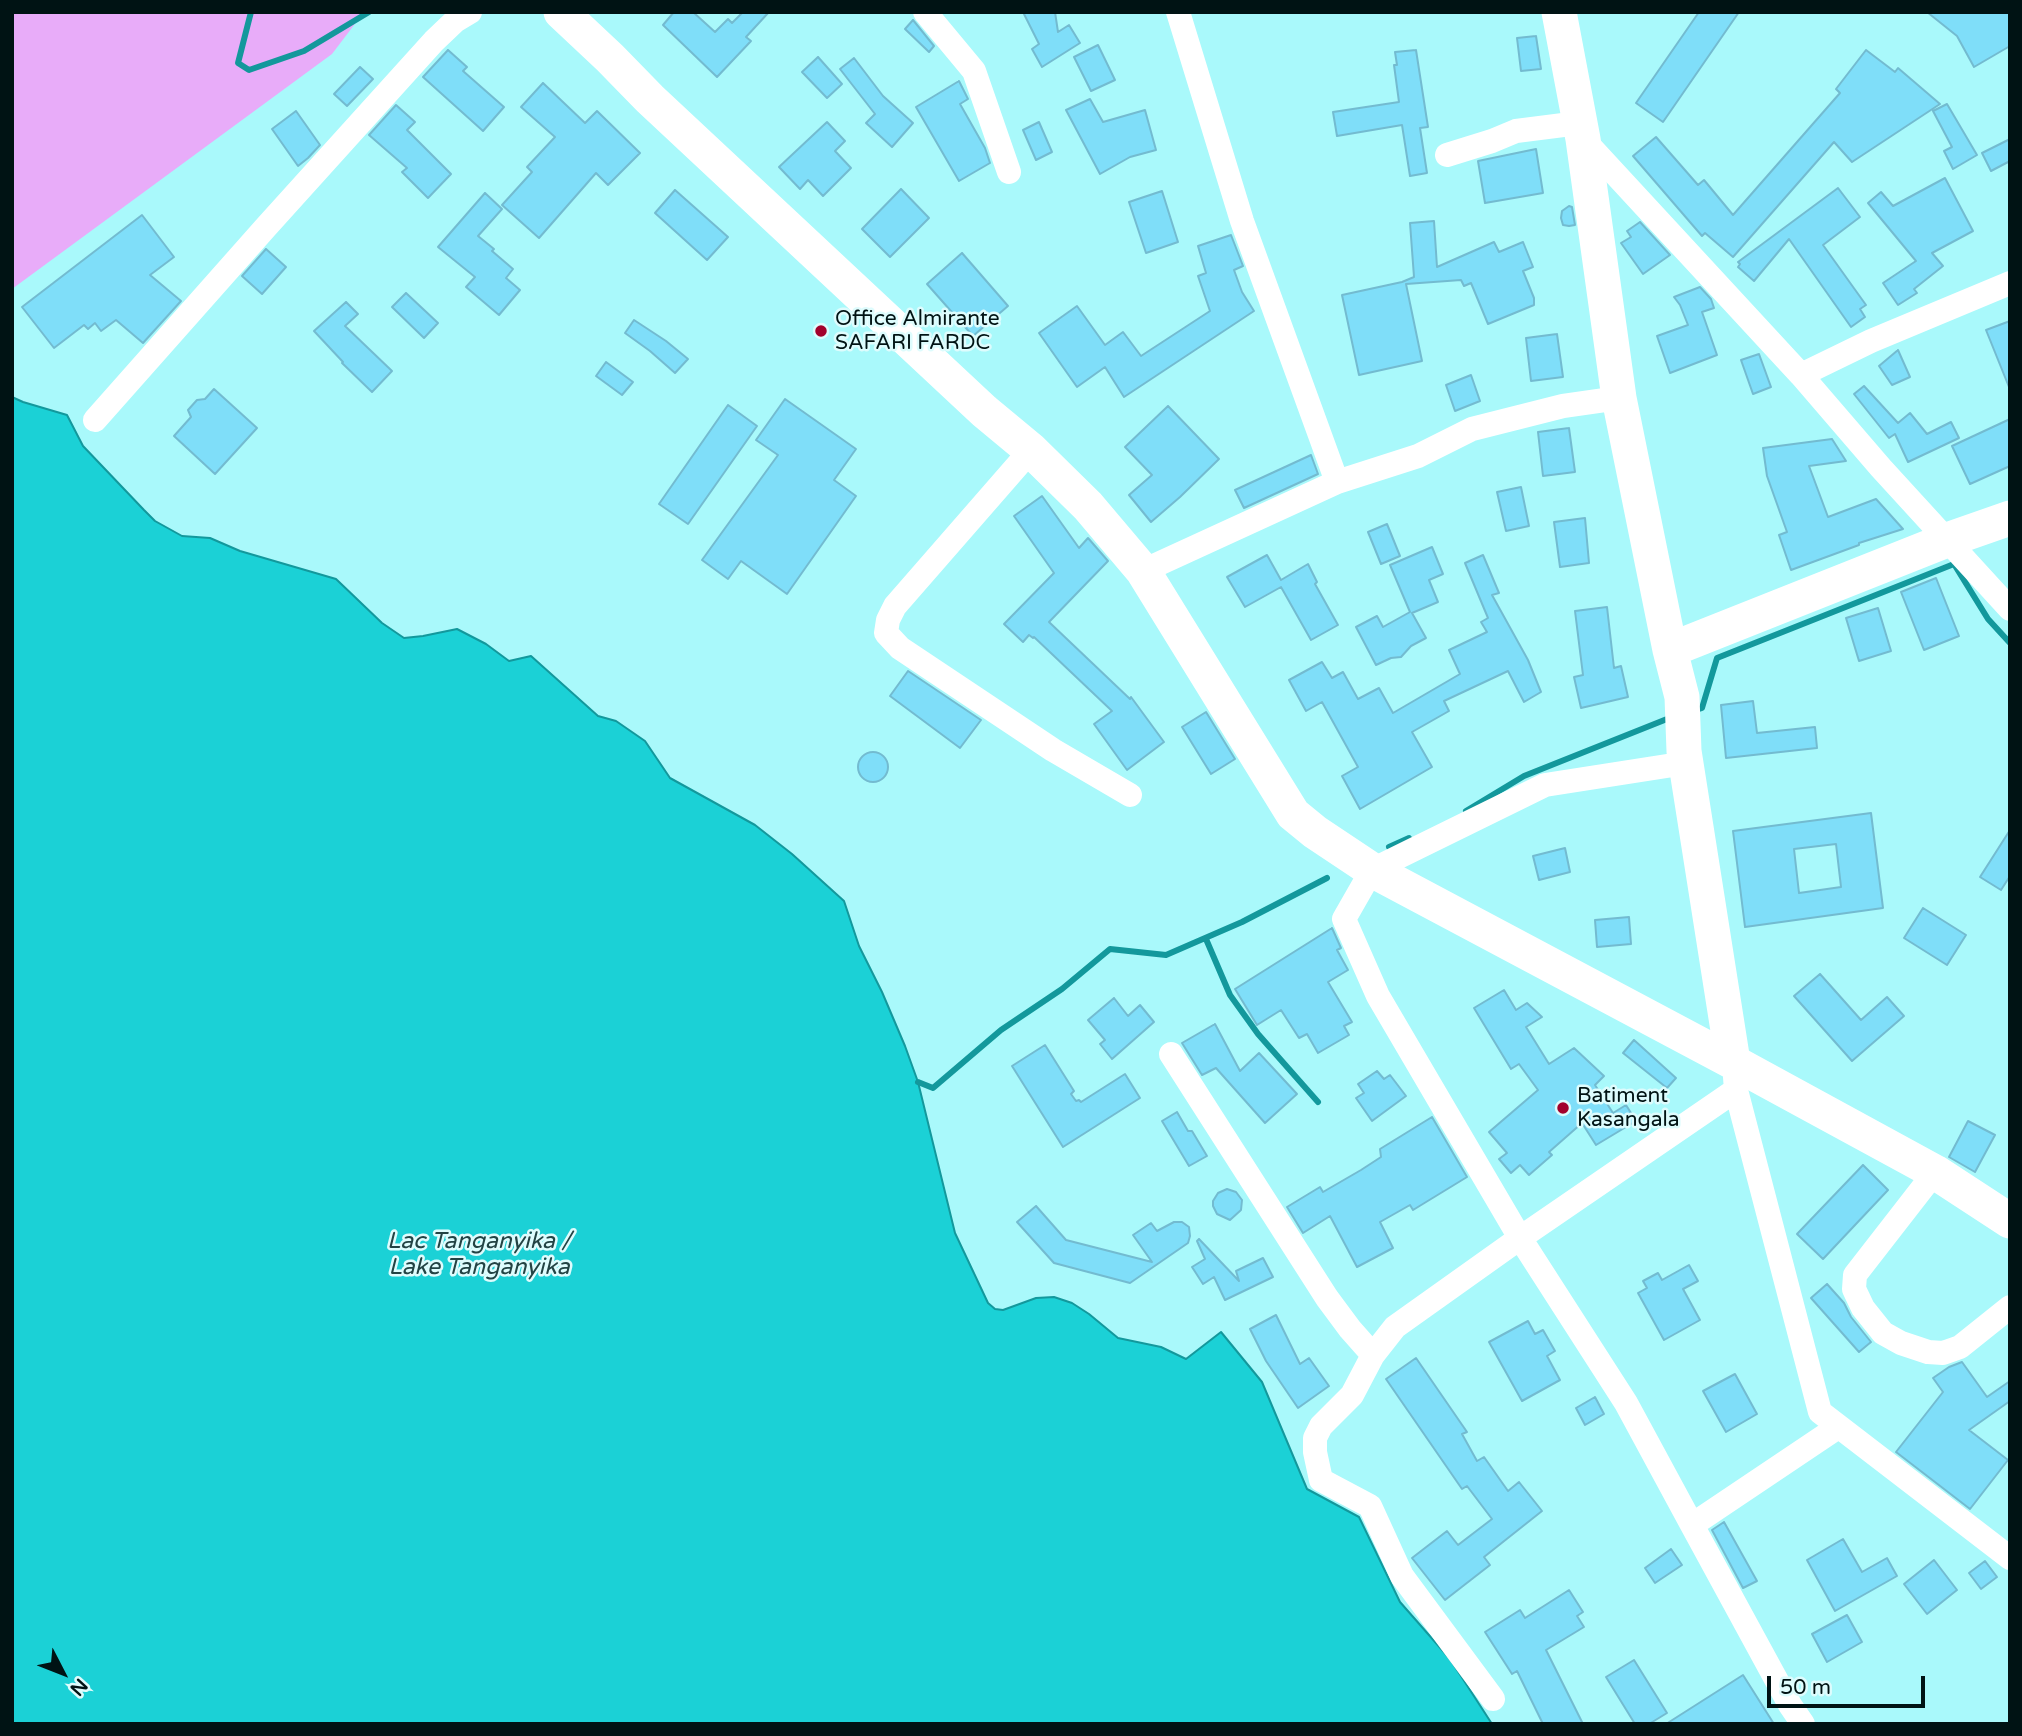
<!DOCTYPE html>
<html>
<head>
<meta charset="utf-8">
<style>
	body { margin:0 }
	#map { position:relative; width:2022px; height:1736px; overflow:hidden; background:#a9f9fb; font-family:"Varela Round",sans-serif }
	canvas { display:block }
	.frame { position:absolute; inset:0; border:14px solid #001314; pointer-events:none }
	.north { position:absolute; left:28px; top:1638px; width:70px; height:70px; -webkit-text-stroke:5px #defcfd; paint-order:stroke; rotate:132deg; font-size:19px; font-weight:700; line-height:28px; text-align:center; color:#001314 }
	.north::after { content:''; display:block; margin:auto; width:24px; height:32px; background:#001314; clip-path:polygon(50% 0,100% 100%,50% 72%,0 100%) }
	.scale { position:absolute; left:1767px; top:1676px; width:158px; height:32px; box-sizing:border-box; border:4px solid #001314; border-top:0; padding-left:9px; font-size:21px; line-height:24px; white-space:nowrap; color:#001314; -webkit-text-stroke:5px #defcfd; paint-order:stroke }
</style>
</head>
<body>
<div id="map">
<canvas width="2022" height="1736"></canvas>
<div class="frame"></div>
<div class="north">N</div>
<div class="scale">50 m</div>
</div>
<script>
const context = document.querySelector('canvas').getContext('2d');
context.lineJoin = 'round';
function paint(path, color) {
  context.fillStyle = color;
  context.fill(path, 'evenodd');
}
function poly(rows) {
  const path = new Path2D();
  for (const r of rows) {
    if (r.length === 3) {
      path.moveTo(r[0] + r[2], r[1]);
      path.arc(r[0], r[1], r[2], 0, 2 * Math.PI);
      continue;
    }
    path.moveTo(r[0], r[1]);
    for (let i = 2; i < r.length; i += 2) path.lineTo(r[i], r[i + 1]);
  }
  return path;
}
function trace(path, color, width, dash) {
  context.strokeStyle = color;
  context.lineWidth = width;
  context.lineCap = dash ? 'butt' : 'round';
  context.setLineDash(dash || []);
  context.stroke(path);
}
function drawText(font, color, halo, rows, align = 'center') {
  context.font = font + ' "Varela Round",sans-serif';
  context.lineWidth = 5;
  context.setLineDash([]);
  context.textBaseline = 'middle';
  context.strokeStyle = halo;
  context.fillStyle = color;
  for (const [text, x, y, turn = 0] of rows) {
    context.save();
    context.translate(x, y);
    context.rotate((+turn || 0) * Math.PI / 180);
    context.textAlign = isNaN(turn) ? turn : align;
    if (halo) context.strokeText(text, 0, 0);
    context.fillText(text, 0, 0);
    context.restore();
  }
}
const green = poly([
	[12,12,364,12,332,54,12,289]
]);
const water = poly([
	[12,397,23,402,67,415,83,446,144,510,155,521,182,536,210,538,240,551,336,579,382,623,404,638,423,636,457,629,486,644,509,661,531,656,598,716,616,721,645,741,670,778,755,825,792,854,844,901,859,946,882,992,905,1046,918,1082,955,1233,988,1303,995,1309,1003,1310,1036,1298,1054,1297,1072,1303,1089,1314,1118,1338,1161,1347,1186,1359,1221,1332,1262,1382,1307,1489,1359,1517,1400,1602,1450,1659,1492,1724,12,1724,12,397]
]);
const stream = poly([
	[251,12,238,63,249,70,304,51,369,12],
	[1693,711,1702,708,1717,658,1954,564,1988,619,2010,643],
	[1466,811,1524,776,1672,717],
	[1389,847,1409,838],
	[1206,939,1230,995,1258,1034,1318,1102],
	[918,1082,933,1088,1001,1030,1062,989,1110,949,1166,955,1242,922,1327,878]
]);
const building = poly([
	[674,12,693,12,715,32,728,19,732,23,743,12,769,12,746,37,751,41,717,77,663,25,674,12],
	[1023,12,1055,12,1058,32,1069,25,1080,43,1042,67,1032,49,1039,44,1023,12],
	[1699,12,1739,12,1663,122,1636,103,1699,12],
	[1927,12,2010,12,2010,46,1974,67,1957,36,1927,12],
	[913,20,934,46,929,52,905,29,913,20],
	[1536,36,1541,69,1521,71,1517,38,1536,36],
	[1098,45,1115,80,1091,91,1074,57,1098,45],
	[448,50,467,67,463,71,504,107,483,131,423,77,448,50],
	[1416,50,1428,127,1420,128,1427,173,1410,176,1402,125,1337,136,1333,112,1399,102,1394,65,1397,65,1395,52,1416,50],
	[1866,50,1895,72,1898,68,1940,104,1852,162,1834,142,1733,257,1705,233,1702,236,1633,156,1656,137,1698,185,1704,180,1733,215,1840,93,1836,89,1866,50],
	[818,57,842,84,827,98,802,72,818,57],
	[854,58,883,96,913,123,892,147,866,123,875,114,840,69,854,58],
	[360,67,373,79,347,106,334,94,360,67],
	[959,81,968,99,960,104,985,148,990,163,959,181,916,107,959,81],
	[543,83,585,123,597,111,640,153,608,185,596,173,539,238,502,205,532,172,527,167,555,137,521,107,543,83],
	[1090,99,1103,122,1145,110,1156,150,1130,157,1100,174,1066,110,1090,99],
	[1947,104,1977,155,1953,169,1944,151,1952,147,1933,111,1947,104],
	[396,105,415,122,407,130,451,174,428,198,402,172,407,168,369,135,396,105],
	[296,111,320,145,308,158,298,166,272,129,296,111],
	[827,122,845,141,835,151,851,168,823,196,808,180,800,189,779,167,827,122],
	[1039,122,1052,152,1036,160,1023,130,1039,122],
	[2010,139,2010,161,1991,171,1982,153,2010,139],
	[1536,149,1543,193,1485,203,1478,161,1536,149],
	[1945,178,1973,231,1932,253,1943,266,1914,289,1917,293,1898,305,1883,283,1916,261,1868,203,1881,192,1893,206,1945,178],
	[1838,188,1860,217,1823,245,1866,305,1860,309,1865,317,1851,327,1789,239,1754,281,1738,267,1740,264,1738,262,1838,188],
	[901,189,929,218,890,257,862,229,901,189],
	[675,190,728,237,707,260,655,213,675,190],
	[1162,191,1178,242,1146,253,1129,202,1162,191],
	[485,193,502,209,478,236,494,249,492,251,513,269,506,278,520,290,499,315,466,287,475,277,438,247,485,193],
	[1569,206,1572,207,1575,225,1569,226,1563,225,1561,218,1562,211,1569,206],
	[142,215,174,257,150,275,181,301,143,343,116,320,101,331,95,323,88,329,84,325,54,348,22,307,142,215],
	[1434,221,1437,267,1494,242,1499,252,1523,242,1533,267,1523,271,1534,298,1534,305,1488,324,1471,283,1464,286,1461,280,1406,284,1422,361,1359,375,1342,295,1402,282,1414,277,1410,223,1434,221],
	[1640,222,1670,255,1643,274,1621,243,1631,237,1627,231,1640,222],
	[1231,235,1243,266,1234,270,1242,292,1254,311,1124,397,1105,367,1077,387,1039,333,1077,306,1105,345,1123,332,1141,356,1210,311,1198,276,1206,273,1198,246,1231,235],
	[266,249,286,267,262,294,242,276,266,249],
	[962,253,1008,306,973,336,927,284,962,253],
	[1700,287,1711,299,1714,308,1702,312,1717,355,1670,373,1657,336,1688,325,1680,305,1674,297,1700,287],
	[406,293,438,323,424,338,392,307,406,293],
	[346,302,358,314,345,326,392,371,372,392,342,363,343,362,314,331,346,302],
	[634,320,666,341,688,359,675,373,650,351,625,333,634,320],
	[2010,321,2010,387,2009,387,1986,330,2010,321],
	[1557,334,1563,377,1531,381,1526,338,1557,334],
	[1898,350,1910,377,1892,385,1879,366,1898,350],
	[1759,354,1771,387,1753,394,1741,360,1759,354],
	[606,362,633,382,622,395,596,376,606,362],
	[1471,375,1480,401,1455,411,1446,385,1471,375],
	[1864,386,1898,423,1910,413,1927,434,1951,422,1959,438,1908,462,1895,434,1889,438,1854,394,1864,386],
	[214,389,257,428,215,474,174,436,191,417,188,410,197,400,205,399,214,389],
	[785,399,856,449,834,480,856,496,787,594,741,561,728,579,702,560,778,455,756,440,785,399],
	[728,405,757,426,688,524,659,504,728,405],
	[1168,406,1219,459,1180,497,1151,522,1129,495,1152,475,1125,447,1168,406],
	[2010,419,2010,466,1970,484,1952,446,2010,419],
	[1569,428,1575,472,1543,476,1538,432,1569,428],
	[1832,439,1846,461,1809,466,1828,517,1876,499,1903,529,1859,543,1859,545,1791,570,1779,535,1787,532,1767,476,1763,448,1832,439],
	[1311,455,1318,474,1244,508,1235,490,1311,455],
	[1521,487,1529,526,1506,531,1497,492,1521,487],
	[1042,496,1079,548,1088,538,1108,561,1049,622,1130,699,1131,697,1164,742,1127,770,1094,724,1112,711,1034,637,1033,638,1029,635,1023,642,1004,624,1054,573,1014,516,1042,496],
	[1585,518,1589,563,1560,567,1554,522,1585,518],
	[1387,524,1400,556,1381,564,1368,532,1387,524],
	[1432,547,1443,574,1429,580,1438,602,1412,613,1426,638,1411,646,1401,657,1391,658,1376,665,1356,627,1377,616,1383,627,1410,612,1390,565,1432,547],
	[1267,555,1281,580,1308,564,1317,582,1315,584,1338,625,1311,640,1281,587,1245,607,1227,577,1267,555],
	[1483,555,1499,593,1492,595,1528,660,1541,692,1524,702,1508,671,1444,701,1449,711,1412,732,1432,767,1360,809,1342,776,1358,767,1322,702,1306,711,1289,680,1322,662,1332,678,1343,672,1358,699,1379,688,1393,713,1460,674,1449,650,1487,632,1481,622,1488,618,1465,563,1483,555],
	[1936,578,1959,636,1924,650,1901,592,1936,578],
	[1607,607,1614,668,1621,666,1628,697,1581,708,1574,677,1583,675,1575,611,1607,607],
	[1878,608,1891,651,1859,661,1846,618,1878,608],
	[908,671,981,720,960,748,890,696,908,671],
	[1753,701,1757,733,1815,727,1817,748,1726,758,1721,705,1753,701],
	[1206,712,1235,759,1211,774,1182,727,1206,712],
	[873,767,15],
	[1871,813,1883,908,1745,927,1733,831,1871,813],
	[1836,844,1841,887,1799,893,1794,849,1836,844],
	[2010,830,2010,876,2001,890,1980,877,2010,830],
	[1565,848,1570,872,1539,880,1533,856,1565,848],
	[1923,908,1966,935,1947,965,1904,938,1923,908],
	[1629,917,1631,944,1597,947,1595,920,1629,917],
	[1332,928,1341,948,1337,950,1348,970,1328,982,1352,1022,1344,1026,1349,1035,1318,1053,1307,1034,1299,1038,1281,1010,1257,1025,1235,989,1332,928],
	[1820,974,1861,1020,1887,997,1904,1016,1852,1061,1794,996,1820,974],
	[1504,990,1516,1010,1527,1003,1542,1017,1526,1027,1549,1064,1574,1048,1604,1076,1595,1085,1613,1113,1626,1105,1636,1121,1596,1145,1582,1123,1549,1152,1552,1155,1529,1175,1520,1165,1511,1173,1499,1159,1507,1153,1489,1132,1538,1090,1519,1064,1511,1069,1474,1008,1504,990],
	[1114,998,1128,1016,1140,1005,1154,1022,1112,1059,1100,1044,1105,1040,1088,1020,1114,998],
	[1215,1024,1240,1071,1259,1053,1297,1094,1265,1123,1216,1068,1202,1075,1182,1043,1215,1024],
	[1634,1040,1676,1078,1667,1088,1623,1053,1634,1040],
	[1045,1045,1074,1091,1071,1094,1076,1101,1079,1100,1081,1102,1125,1074,1140,1098,1063,1147,1012,1066,1045,1045],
	[1377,1071,1384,1079,1390,1075,1406,1096,1372,1121,1356,1098,1364,1093,1358,1084,1377,1071],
	[1177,1112,1188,1131,1192,1131,1207,1156,1189,1166,1162,1121,1177,1112],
	[1432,1117,1467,1177,1413,1210,1410,1205,1380,1222,1393,1248,1357,1267,1330,1216,1303,1233,1287,1207,1320,1187,1323,1192,1361,1170,1381,1157,1380,1149,1432,1117],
	[1968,1121,1995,1135,1975,1172,1949,1157,1968,1121],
	[1863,1165,1888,1190,1823,1259,1797,1234,1863,1165],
	[1227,1189,1236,1192,1242,1200,1241,1210,1230,1220,1217,1214,1213,1206,1213,1201,1218,1193,1227,1189],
	[1036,1206,1066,1240,1152,1262,1133,1235,1151,1223,1157,1231,1174,1222,1182,1222,1189,1227,1190,1236,1188,1243,1130,1283,1054,1263,1017,1222,1036,1206],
	[1199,1239,1239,1281,1236,1271,1263,1258,1273,1277,1225,1300,1214,1277,1203,1284,1192,1267,1205,1259,1197,1241,1199,1239],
	[1689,1265,1698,1281,1683,1289,1700,1320,1664,1340,1638,1293,1647,1288,1643,1281,1658,1273,1662,1280,1689,1265],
	[1827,1284,1844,1303,1851,1317,1871,1342,1859,1352,1811,1298,1827,1284],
	[1276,1315,1300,1364,1309,1358,1329,1386,1298,1408,1266,1361,1250,1329,1276,1315],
	[1528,1321,1535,1334,1543,1330,1555,1351,1547,1356,1560,1380,1522,1401,1489,1342,1528,1321],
	[1416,1358,1467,1432,1462,1434,1477,1461,1484,1457,1508,1491,1519,1482,1542,1511,1484,1557,1490,1565,1445,1600,1412,1558,1447,1531,1458,1545,1492,1519,1467,1486,1462,1489,1386,1379,1416,1358],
	[1962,1362,1987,1397,2010,1381,2010,1401,1969,1430,2008,1460,1970,1509,1896,1452,1943,1392,1933,1378,1949,1367,1962,1362],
	[1735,1374,1757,1414,1726,1432,1703,1391,1735,1374],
	[1595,1397,1604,1414,1585,1425,1576,1408,1595,1397],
	[1724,1522,1757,1581,1743,1588,1712,1530,1724,1522],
	[1843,1539,1862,1572,1887,1558,1897,1576,1835,1611,1807,1560,1843,1539],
	[1671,1549,1682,1565,1655,1583,1645,1568,1671,1549],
	[1934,1560,1957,1590,1927,1614,1904,1584,1934,1560],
	[1985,1561,1997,1577,1981,1589,1969,1573,1985,1561],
	[1569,1590,1583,1612,1577,1616,1584,1627,1546,1650,1583,1724,1543,1724,1517,1671,1512,1674,1485,1632,1520,1610,1525,1618,1569,1590],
	[1847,1615,1862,1642,1827,1662,1812,1634,1847,1615],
	[1634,1660,1667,1713,1649,1724,1635,1724,1606,1677,1634,1660],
	[1743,1675,1774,1724,1666,1724,1743,1675]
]);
const street = poly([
	[925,12,974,71,1009,172],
	[1178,12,1242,221,1337,482],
	[1583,139,1801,375,1881,468,2010,609],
	[1447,155,1492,141,1516,131,1579,123],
	[1801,375,1871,341,2010,283],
	[95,420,266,227,434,41,455,21,470,12],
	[1031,450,895,606,888,620,886,633,900,648,1053,750,1130,795],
	[1143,571,1337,482,1418,456,1472,429,1563,406,1619,398],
	[1686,763,1545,785,1372,870,1344,919,1378,996,1520,1238,1626,1403,1692,1525,1838,1427],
	[1171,1054,1327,1298,1350,1329,1373,1355],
	[1735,1077,1736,1090,1820,1412,2010,1558],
	[1935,1172,1855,1275,1854,1289,1863,1308,1883,1333,1901,1343,1928,1352,1943,1353,1960,1347,2010,1307],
	[1692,1525,1790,1705,1803,1724],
	[1493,1699,1402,1576,1370,1506,1321,1480,1315,1452,1315,1438,1321,1426,1352,1395,1373,1355,1395,1327,1520,1238,1736,1090]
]);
const secondary = poly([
	[561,12,610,58,650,99,984,411,1031,450,1088,506,1143,571,1293,814,1315,832,1372,870,1733,1062,1935,1172,2010,1221],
	[1559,12,1583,139,1619,398,1670,650,1682,697,1684,751,1733,1062],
	[1670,650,1947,540,2010,518]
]);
const markers = [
	[821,331,7,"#a2012c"],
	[1563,1108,7,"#a2012c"]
];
const poiNames = [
	["Office Almirante",835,319],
	["SAFARI FARDC",835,343],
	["Batiment",1577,1096],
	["Kasangala",1577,1120]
];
const waterNames = [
	["Lac Tanganyika /",479,1242],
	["Lake Tanganyika",479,1268]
];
paint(green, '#e8acf9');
paint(water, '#1bd1d6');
trace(water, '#13989c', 2);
trace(stream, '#13989c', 6);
paint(building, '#7fdef9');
trace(building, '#73bbd0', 2);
trace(street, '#fff', 24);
trace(secondary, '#fff', 35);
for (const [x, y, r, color] of markers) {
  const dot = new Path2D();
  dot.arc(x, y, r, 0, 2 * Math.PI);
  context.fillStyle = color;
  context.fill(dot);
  trace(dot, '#defcfd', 2.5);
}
drawText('21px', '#001314', '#defcfd', poiNames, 'left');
drawText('italic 23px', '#224344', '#defcfd', waterNames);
</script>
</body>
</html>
